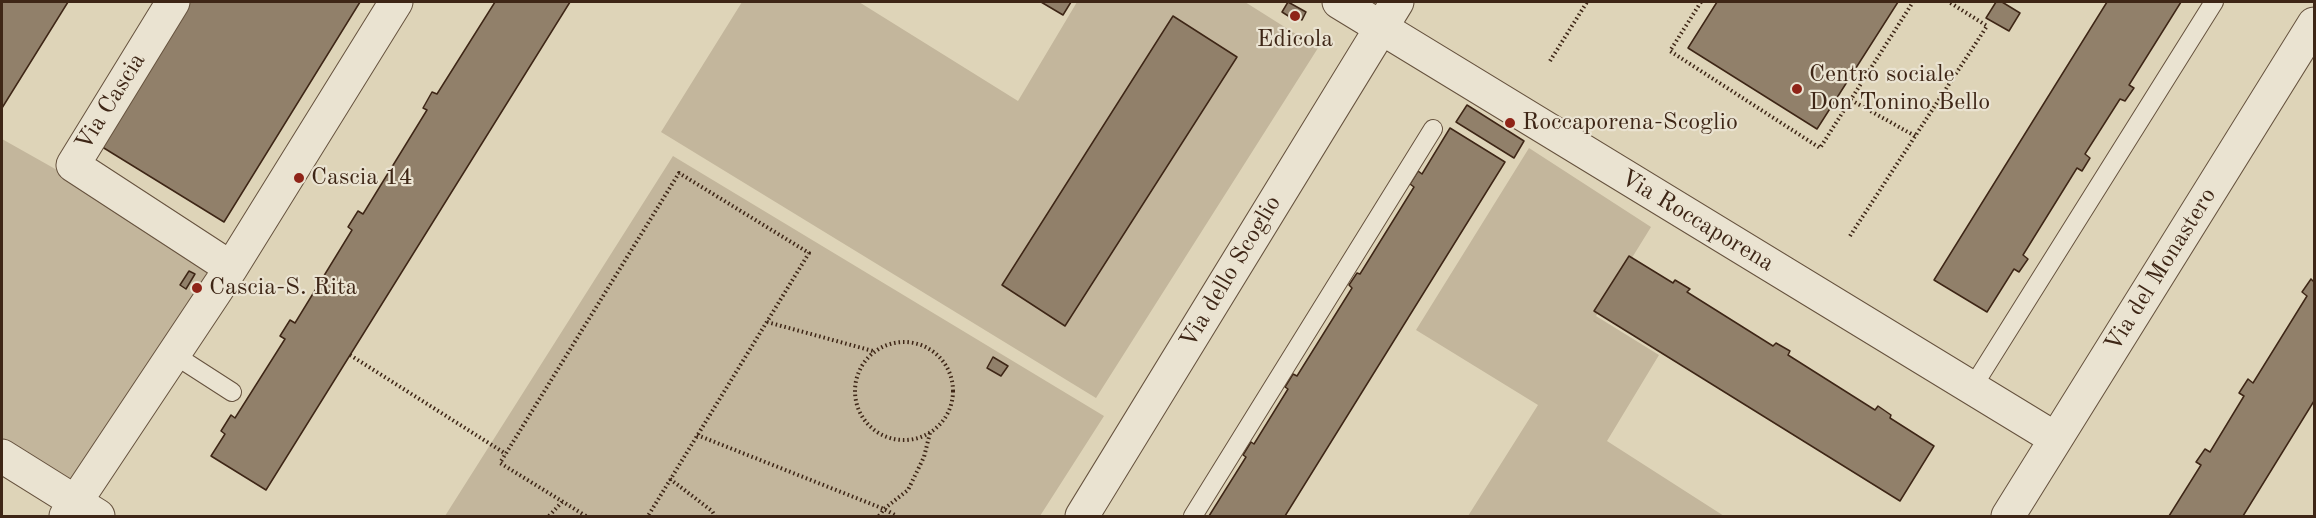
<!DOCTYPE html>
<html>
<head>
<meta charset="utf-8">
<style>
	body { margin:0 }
	#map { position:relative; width:2316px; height:518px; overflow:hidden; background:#ded4b8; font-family:"Old Standard TT",serif }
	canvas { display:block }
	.frame { position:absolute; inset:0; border:3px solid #3e2616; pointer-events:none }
</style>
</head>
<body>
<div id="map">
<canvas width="2316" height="518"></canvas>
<div class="frame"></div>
</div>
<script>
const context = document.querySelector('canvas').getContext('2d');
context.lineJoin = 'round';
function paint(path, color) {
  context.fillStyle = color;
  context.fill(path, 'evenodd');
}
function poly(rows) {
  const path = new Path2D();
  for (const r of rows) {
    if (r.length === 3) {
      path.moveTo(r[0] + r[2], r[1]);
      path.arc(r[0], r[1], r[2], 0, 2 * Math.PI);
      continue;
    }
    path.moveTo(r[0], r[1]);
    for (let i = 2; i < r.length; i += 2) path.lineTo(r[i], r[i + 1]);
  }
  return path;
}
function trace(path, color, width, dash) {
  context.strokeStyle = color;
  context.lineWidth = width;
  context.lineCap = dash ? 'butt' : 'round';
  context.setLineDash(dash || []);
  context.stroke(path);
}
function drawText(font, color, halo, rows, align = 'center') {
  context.font = font + ' "Old Standard TT",serif';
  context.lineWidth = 4.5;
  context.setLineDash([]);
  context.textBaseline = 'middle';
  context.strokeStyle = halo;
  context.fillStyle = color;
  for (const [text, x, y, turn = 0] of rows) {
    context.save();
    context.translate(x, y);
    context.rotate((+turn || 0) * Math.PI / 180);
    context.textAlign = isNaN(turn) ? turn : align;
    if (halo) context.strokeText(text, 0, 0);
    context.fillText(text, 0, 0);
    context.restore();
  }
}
const green = poly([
	[742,2,859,2,1018,101,1077,2,1245,2,1318,48,1096,398,661,132],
	[2,139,231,268,75,502,2,456],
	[1529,148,1651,227,1596,316,1659,355,1607,441,1724,516,1468,516,1538,405,1416,330],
	[673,156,1104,416,1040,516,445,516]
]);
const building = poly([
	[2,2,68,2,2,108,2,2],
	[187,2,360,2,224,222,99,145,187,2],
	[495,2,570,2,266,490,211,456,225,434,221,431,231,415,235,418,285,339,280,336,290,320,295,323,352,230,348,227,358,211,363,214,427,110,423,108,432,92,437,94,495,2],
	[1041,2,1071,2,1063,15,1041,2],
	[1288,2,1306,12,1302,20,1297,17,1293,19,1282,12,1288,2],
	[1717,2,1898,2,1817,129,1688,48,1717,2],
	[1996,2,2002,2,2020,13,2009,31,1986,18,1996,2],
	[2107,2,2181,2,2129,85,2134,88,2125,101,2120,99,2085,154,2090,158,2082,171,2077,168,2023,255,2028,259,2019,272,2014,269,1987,312,1934,280,2107,2],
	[1173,16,1237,57,1065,326,1002,285,1173,16],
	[1467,105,1524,141,1514,158,1456,122,1467,105],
	[1450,128,1505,162,1285,516,1209,516,1246,457,1243,455,1251,442,1254,444,1288,389,1285,387,1293,374,1297,376,1352,288,1349,285,1357,273,1360,274,1414,187,1410,184,1418,171,1422,174,1450,128],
	[1629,256,1673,283,1675,280,1690,289,1687,292,1773,346,1776,343,1790,351,1788,355,1875,410,1878,406,1891,415,1890,418,1934,446,1900,501,1594,311,1629,256],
	[189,271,195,274,186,289,180,285,189,271],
	[2311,279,2314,282,2314,401,2243,516,2169,516,2201,465,2196,462,2205,449,2210,452,2244,396,2239,393,2248,379,2253,383,2307,296,2302,292,2311,279],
	[993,357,1008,366,1001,376,987,368,993,357]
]);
const path = poly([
	[1701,2,1670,51,1820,148,1913,2],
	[1550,61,1587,2],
	[1851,100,1915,136],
	[1850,236,1987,26,1949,2],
	[767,322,873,351],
	[904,391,49],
	[350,355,506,454],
	[697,435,884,509,897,516],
	[670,479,712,511,715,516],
	[549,516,562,502],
	[586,516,500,463,679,173,809,253,648,516],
	[879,516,884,509,908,490,924,457,930,433]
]);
const service = poly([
	[173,354,232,392],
	[1972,388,2214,2],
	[1193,516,1433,129]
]);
const minor = poly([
	[173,2,73,165,231,268],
	[1339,2,2056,439],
	[2,456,98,516],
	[66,516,231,268,396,2],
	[1082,516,1397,2],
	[2008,516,2314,24]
]);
const markers = [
	[1295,16,6,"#8f2418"],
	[1797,89,6,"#8f2418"],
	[1510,123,6,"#8f2418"],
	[299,178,6,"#8f2418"],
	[197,288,6,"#8f2418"]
];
const poiNames = [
	["Edicola",1295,40,"center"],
	["Centro sociale",1809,75],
	["Don Tonino Bello",1809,103],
	["Roccaporena-Scoglio",1522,123],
	["Cascia 14",311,178],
	["Cascia-S. Rita",209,288]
];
const streetNames = [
	["Via Cascia",111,102,-58],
	["Via Roccaporena",1697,221,31],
	["Via del Monastero",2161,270,-58],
	["Via dello Scoglio",1231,272,-59]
];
paint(green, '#c3b69c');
paint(building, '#91806a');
trace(building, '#3e2616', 1.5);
trace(service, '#66523e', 20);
trace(minor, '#66523e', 35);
trace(path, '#3e2616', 4, [1.5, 3]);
trace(service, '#eae3d1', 18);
trace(minor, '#eae3d1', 33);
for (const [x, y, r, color] of markers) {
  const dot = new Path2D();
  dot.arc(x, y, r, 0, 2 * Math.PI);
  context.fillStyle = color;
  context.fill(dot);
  trace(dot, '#eae3d1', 2);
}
drawText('24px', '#3e2616', '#eae3d1', poiNames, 'left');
drawText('24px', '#3e2616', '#eae3d1', streetNames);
</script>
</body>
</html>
